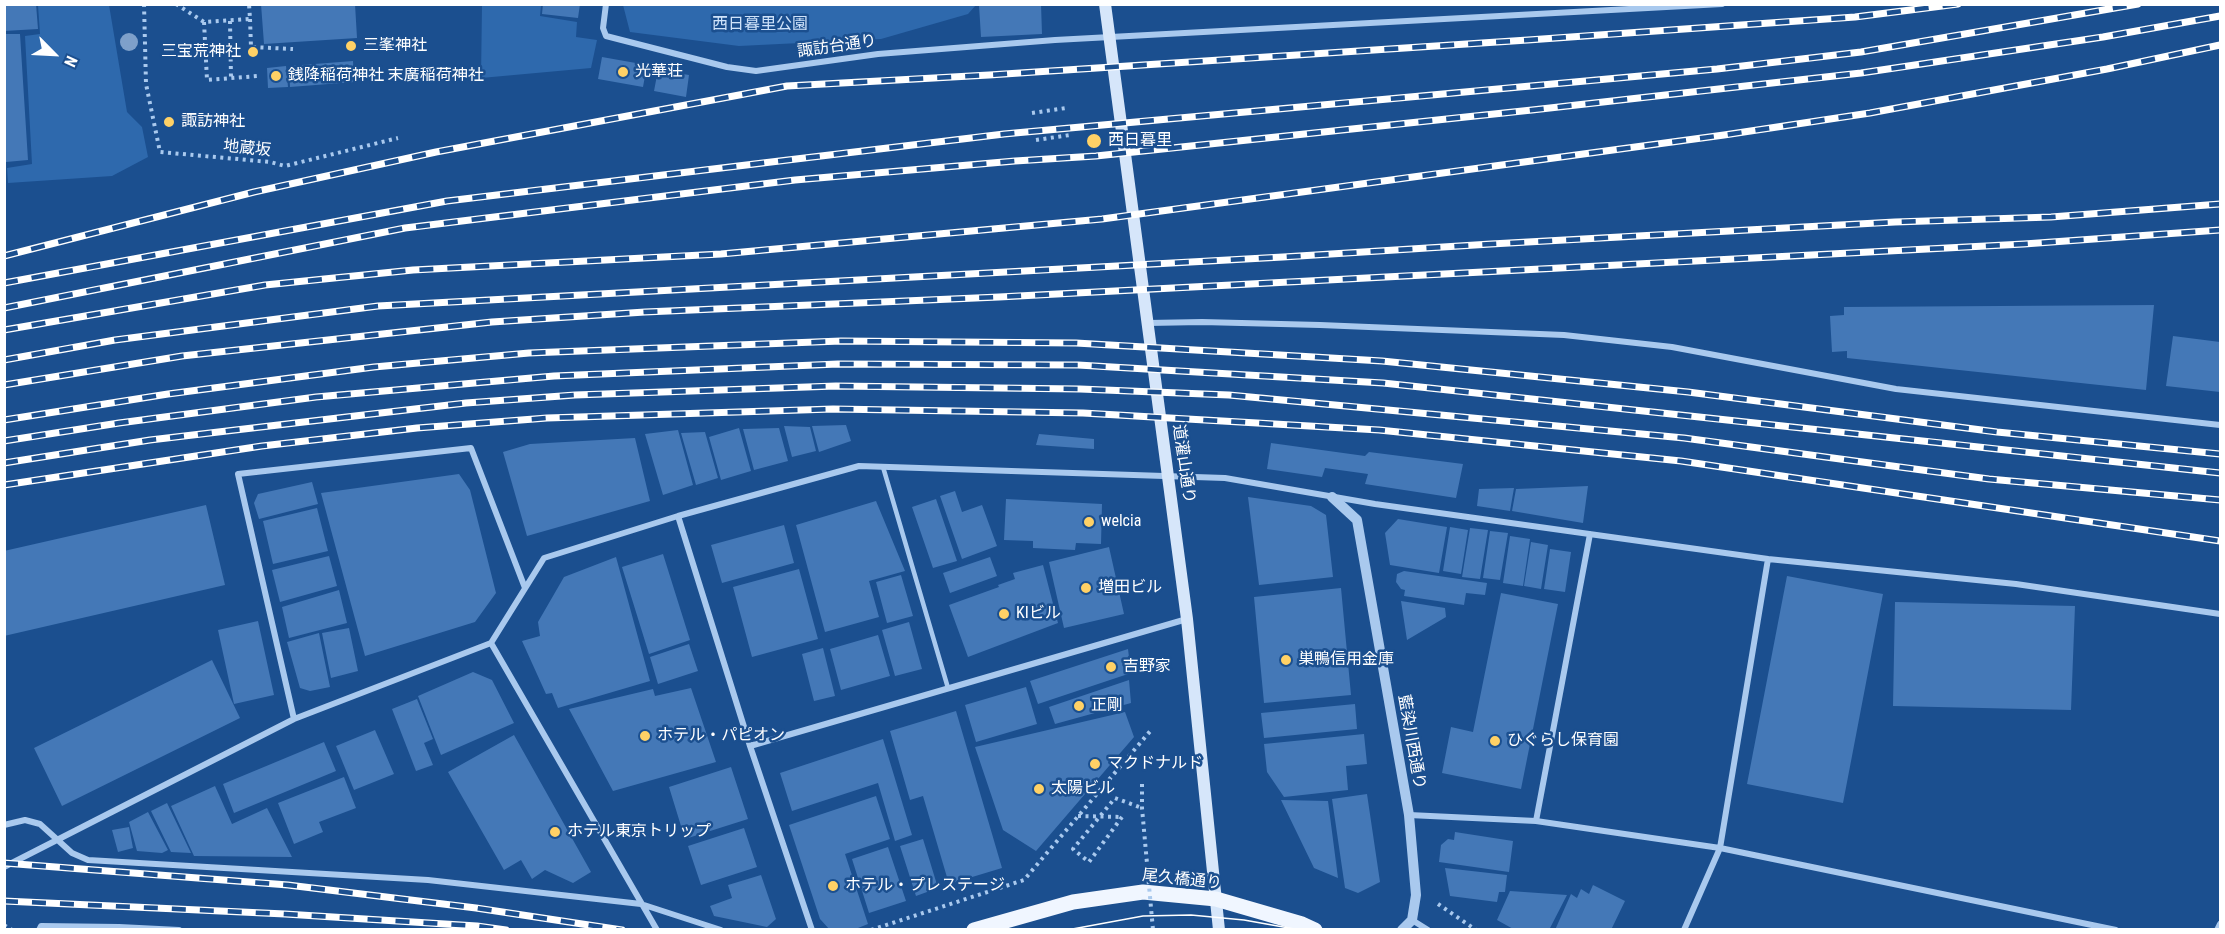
<!DOCTYPE html>
<html>
<head>
<meta charset="utf-8">
<style>
	body { margin:0 }
	#map { position:relative; width:2225px; height:934px; overflow:hidden; background:#1b4f8f; font-family:"Roboto Condensed",sans-serif }
	canvas { display:block }
	.frame { position:absolute; inset:0; border:6px solid #fff; pointer-events:none }
	.north { position:absolute; left:24px; top:24px; width:60px; height:60px; -webkit-text-stroke:4px #1b4f8f; paint-order:stroke; rotate:114deg; font-size:16px; font-weight:700; line-height:24px; text-align:center; color:#fff }
	.north::after { content:''; display:block; margin:auto; width:21px; height:27px; background:#fff; clip-path:polygon(50% 0,100% 100%,50% 72%,0 100%) }
</style>
</head>
<body>
<div id="map">
<canvas width="2225" height="934"></canvas>
<div class="frame"></div>
<div class="north">N</div>
</div>
<script>
const context = document.querySelector('canvas').getContext('2d');
context.lineJoin = 'round';
function paint(path, color) {
  context.fillStyle = color;
  context.fill(path, 'evenodd');
}
function poly(rows) {
  const path = new Path2D();
  for (const r of rows) {
    path.moveTo(r[0], r[1]);
    for (let i = 2; i < r.length; i += 2) path.lineTo(r[i], r[i + 1]);
  }
  return path;
}
function trace(path, color, width, dash) {
  context.strokeStyle = color;
  context.lineWidth = width;
  context.lineCap = dash ? 'butt' : 'round';
  context.setLineDash(dash || []);
  context.stroke(path);
}
function drawText(font, color, halo, rows, align = 'center') {
  context.font = font + ' "Roboto Condensed","Noto Sans JP",sans-serif';
  context.lineWidth = 5;
  context.setLineDash([]);
  context.textBaseline = 'middle';
  context.strokeStyle = halo;
  context.fillStyle = color;
  for (const [text, x, y, turn = 0] of rows) {
    context.save();
    context.translate(x, y);
    context.rotate((+turn || 0) * Math.PI / 180);
    context.textAlign = isNaN(turn) ? turn : align;
    if (halo) context.strokeText(text, 0, 0);
    context.fillText(text, 0, 0);
    context.restore();
  }
}
const green = poly([
	[38,5,109,5,127,112,142,127,148,157,112,176,8,183,7,168,32,164,25,36,40,34],
	[482,5,541,5,540,16,577,22,576,37,597,40,591,68,481,78],
	[623,5,623,4,976,5,968,14,881,39,739,46,630,32]
]);
const building = poly([
	[4,4,36,4,38,29,4,31],
	[261,4,355,4,357,38,264,44],
	[543,4,580,4,578,18,542,14],
	[1041,4,1042,34,981,37,979,5],
	[4,34,20,34,28,160,6,162],
	[602,57,647,65,643,87,598,79],
	[353,61,354,82,290,87,289,66],
	[286,66,288,87,268,88,267,68],
	[658,70,689,75,686,97,654,91],
	[2154,305,2146,390,1847,358,1847,351,1832,352,1830,316,1844,315,1844,307],
	[2173,336,2220,342,2220,392,2166,386],
	[846,425,851,441,819,452,812,426],
	[784,426,810,427,816,451,792,457],
	[739,428,751,471,721,480,709,437],
	[779,428,788,461,754,470,743,429],
	[678,430,693,485,663,495,645,434],
	[705,432,718,478,696,485,681,433],
	[1039,434,1094,439,1094,449,1036,445],
	[635,438,650,501,527,536,503,452,530,444],
	[1271,443,1365,456,1369,452,1463,464,1456,498,1365,484,1368,474,1325,468,1322,477,1267,469],
	[459,474,470,490,496,593,475,622,365,656,321,493],
	[312,482,318,504,259,519,254,503,258,494],
	[1588,486,1583,523,1512,511,1516,489],
	[1514,488,1510,511,1477,506,1479,489],
	[955,491,962,512,982,505,997,546,962,559,940,496],
	[1248,497,1311,506,1326,515,1333,577,1259,585],
	[936,499,957,561,933,568,912,507],
	[1006,499,1102,504,1101,544,1076,543,1075,550,1033,548,1033,541,1004,540],
	[876,501,905,571,869,581,879,617,825,632,796,525],
	[206,505,225,585,4,636,4,551],
	[317,508,328,551,273,564,263,521],
	[1398,519,1447,527,1439,573,1390,565,1385,533],
	[784,525,794,563,722,583,711,545],
	[1450,527,1468,530,1461,574,1443,571],
	[1470,528,1488,530,1480,579,1462,577],
	[1490,531,1508,533,1500,580,1483,578],
	[1510,536,1530,539,1523,586,1503,583],
	[1531,542,1548,545,1541,589,1524,586],
	[1109,547,1124,614,1064,628,1049,562],
	[1550,549,1571,552,1565,592,1544,589],
	[663,554,690,640,649,654,622,567],
	[329,556,337,586,280,602,272,570],
	[616,557,650,681,558,708,552,693,546,694,522,641,540,636,538,622,564,577],
	[990,557,997,576,950,593,943,573],
	[1043,565,1058,623,968,657,949,605,999,587,998,585,1015,579,1013,573],
	[799,569,818,639,752,657,733,587],
	[1404,571,1487,583,1485,595,1466,593,1464,605,1404,596,1405,590,1401,589,1396,582,1397,574],
	[901,575,913,616,887,623,876,582],
	[1787,576,1883,594,1843,803,1747,784],
	[1341,588,1351,695,1264,703,1254,597],
	[339,590,347,623,289,638,282,607],
	[1501,593,1558,604,1521,789,1442,773,1451,727,1473,732],
	[1401,601,1445,608,1446,617,1407,640],
	[1895,602,2075,606,2071,710,1893,706],
	[258,621,274,695,234,704,218,630],
	[909,622,922,669,895,676,882,630],
	[349,628,358,671,331,678,322,633],
	[319,633,330,687,310,691,300,688,287,642],
	[878,635,890,676,841,690,830,649],
	[689,644,698,671,658,684,650,657],
	[823,648,835,696,814,701,802,654],
	[1128,649,1131,673,1038,704,1030,681],
	[212,660,240,718,62,806,34,748],
	[473,672,492,680,514,723,441,755,418,696],
	[1129,680,1131,703,1055,724,1049,707],
	[1026,687,1037,724,976,742,965,705],
	[691,688,716,762,613,791,569,709,653,689,655,696],
	[417,699,433,739,424,743,433,765,416,771,392,709],
	[1355,704,1357,729,1264,738,1261,713],
	[956,711,1002,868,949,884,923,796,910,800,890,731],
	[1125,712,1134,737,1036,851,1003,830,975,747],
	[375,730,394,774,354,790,336,746],
	[1364,734,1367,764,1346,766,1348,790,1284,797,1267,772,1264,744],
	[514,735,591,872,573,883,545,870,532,879,521,860,504,870,448,772],
	[883,739,912,835,895,841,878,783,792,811,780,773],
	[324,742,336,771,234,813,223,784],
	[731,767,748,819,685,839,669,787],
	[344,777,356,808,319,822,323,832,294,844,278,803],
	[215,786,232,824,267,808,292,857,194,856,171,806],
	[1367,794,1380,882,1358,893,1345,888,1332,799],
	[876,796,890,839,845,854,868,924,853,930,830,930,820,919,789,825],
	[1281,800,1328,801,1338,878,1314,868],
	[167,803,191,853,171,852,151,811],
	[148,812,168,850,162,853,137,851,129,822],
	[129,827,133,848,118,852,112,830],
	[744,828,757,867,701,885,688,846],
	[1455,832,1513,841,1509,872,1439,862,1441,845,1448,839,1454,840],
	[923,839,938,888,916,896,900,846],
	[888,847,906,901,869,913,852,859],
	[1445,868,1507,875,1505,892,1499,892,1497,902,1450,896],
	[761,875,776,919,767,927,714,916,710,906,732,898,728,885],
	[1593,885,1625,901,1611,930,1555,930,1571,894,1577,898,1581,889,1589,894],
	[1510,891,1567,895,1549,930,1515,930,1497,920]
]);
const path = poly([
	[144,4,146,84,160,152,270,162,285,166,398,138],
	[176,4,204,22,250,19,249,4],
	[250,19,251,47,293,49],
	[230,21,231,78],
	[204,22,207,80,258,76],
	[1032,113,1066,108],
	[1036,140,1070,135],
	[1078,816,1121,817],
	[1122,817,1089,862,1073,849,1115,798,1142,808],
	[1438,904,1476,930],
	[4,925,12,930],
	[871,930,1024,880,1152,729]
]);
const service = poly([
	[883,467,948,688]
]);
const minor = poly([
	[606,4,603,28,606,36,727,67,756,71,878,54,1055,40,1722,4],
	[1148,323,1202,322,1320,325,1564,335,1672,347,1896,389,2220,425],
	[678,516,750,746,812,930],
	[491,643,657,930],
	[294,719,238,474,471,448,525,588],
	[750,746,1187,619],
	[1409,815,1536,821,1720,848,2116,930],
	[1536,821,1590,534],
	[4,825,25,820,40,824,72,853,88,860,428,880,641,904,721,930],
	[4,867,294,719,491,643,544,558,678,516,859,466,1225,478,1375,504,1768,559,2016,584,2220,614],
	[1412,920,1428,930],
	[39,930,41,926,119,927,179,930],
	[1684,930,1720,848,1768,559],
	[2217,930,2220,924]
]);
const tertiary = poly([
	[1332,497,1357,520,1409,815,1416,895,1412,920,1402,930]
]);
const secondary = poly([
	[1105,4,1187,619,1219,930]
]);
const primary = poly([
	[974,930,1073,902,1143,892,1216,899,1302,924,1315,930]
]);
const tram = poly([
	[1067,930,1143,916,1191,915,1244,920,1300,930]
]);
const rail = poly([
	[4,256,254,192,436,152,787,86,989,75,1528,40,1855,17,1958,4],
	[4,283,447,201,1004,134,1717,69,1861,52,2138,4],
	[4,308,405,228,795,180,1015,161,1096,156,1532,110,1861,73,2103,37,2220,16],
	[4,330,265,285,413,270,721,254,1102,219,1724,135,1870,113,2107,69,2220,45],
	[4,360,115,340,378,306,1283,257,1491,244,1895,222,2051,217,2220,204],
	[4,385,182,356,492,322,645,312,999,297,2024,244,2220,230],
	[4,420,168,394,374,367,529,353,841,341,1076,343,1382,361,1688,392,1997,432,2220,454],
	[4,441,119,423,316,397,554,376,838,364,1078,365,1383,383,2220,473],
	[4,463,150,440,466,403,575,395,836,386,1080,389,1229,395,1684,438,1989,479,2220,500],
	[4,485,262,446,417,428,547,418,833,409,1083,413,1379,430,1681,461,2220,541],
	[4,863,288,885,476,908,622,930],
	[4,901,285,914,477,926,506,930]
]);
const pathBridge = poly([
	[1142,784,1142,808,1153,930]
]);
const trees = [
	[129,42]
];
const markers = [
	[351,46,6,"#ffd166"],
	[253,52,6,"#ffd166"],
	[623,72,6,"#ffd166"],
	[276,76,6,"#ffd166"],
	[169,122,6,"#ffd166"],
	[1094,141,8,"#ffd166"],
	[1089,522,6,"#ffd166"],
	[1086,588,6,"#ffd166"],
	[1004,614,6,"#ffd166"],
	[1286,660,6,"#ffd166"],
	[1111,667,6,"#ffd166"],
	[1079,706,6,"#ffd166"],
	[645,736,6,"#ffd166"],
	[1495,741,6,"#ffd166"],
	[1095,764,6,"#ffd166"],
	[1039,789,6,"#ffd166"],
	[555,832,6,"#ffd166"],
	[833,886,6,"#ffd166"]
];
const parkNames = [
	["西日暮里公園",760,25]
];
const poiNames = [
	["三峯神社",363,46],
	["三宝荒神社",241,52,"right"],
	["光華荘",635,72],
	["銭降稲荷神社 末廣稲荷神社",288,76],
	["諏訪神社",181,122],
	["西日暮里",1108,141],
	["welcia",1101,522],
	["増田ビル",1098,588],
	["KIビル",1016,614],
	["巣鴨信用金庫",1298,660],
	["吉野家",1123,667],
	["正剛",1091,706],
	["ホテル・パピオン",657,736],
	["ひぐらし保育園",1507,741],
	["マクドナルド",1107,764],
	["太陽ビル",1051,789],
	["ホテル東京トリップ",567,832],
	["ホテル・プレステージ",845,886]
];
const streetNames = [
	["諏訪台通り",837,47,-8],
	["地蔵坂",247,149,6],
	["道灌山通り",1183,464,82],
	["藍染川西通り",1411,742,80],
	["尾久橋通り",1182,880,6]
];
paint(green, '#2e69ad');
paint(building, '#4478b7');
trace(path, '#a9c9ee', 4, [3, 4.5]);
trace(service, '#a9c9ee', 4.5);
trace(minor, '#a9c9ee', 6);
trace(tertiary, '#a9c9ee', 10);
trace(secondary, '#d6e6fa', 12);
trace(primary, '#f0f6ff', 15);
trace(tram, '#fff', 1.5);
trace(rail, '#fff', 7);
trace(rail, '#1b4f8f', 4.5, [14]);
trace(pathBridge, '#a9c9ee', 4, [3, 4.5]);
context.fillStyle = '#7ea0ca';
for (const [x, y] of trees) {
  context.beginPath();
  context.arc(x, y, 9, 0, 2 * Math.PI);
  context.fill();
}
for (const [x, y, r, color] of markers) {
  const dot = new Path2D();
  dot.arc(x, y, r, 0, 2 * Math.PI);
  context.fillStyle = color;
  context.fill(dot);
  trace(dot, '#1b4f8f', 2);
}
drawText('16px', '#cfe3fa', '#1b4f8f', parkNames);
drawText('16px', '#fff', '#1b4f8f', poiNames, 'left');
drawText('16px', '#fff', '#1b4f8f', streetNames);
</script>
</body>
</html>
